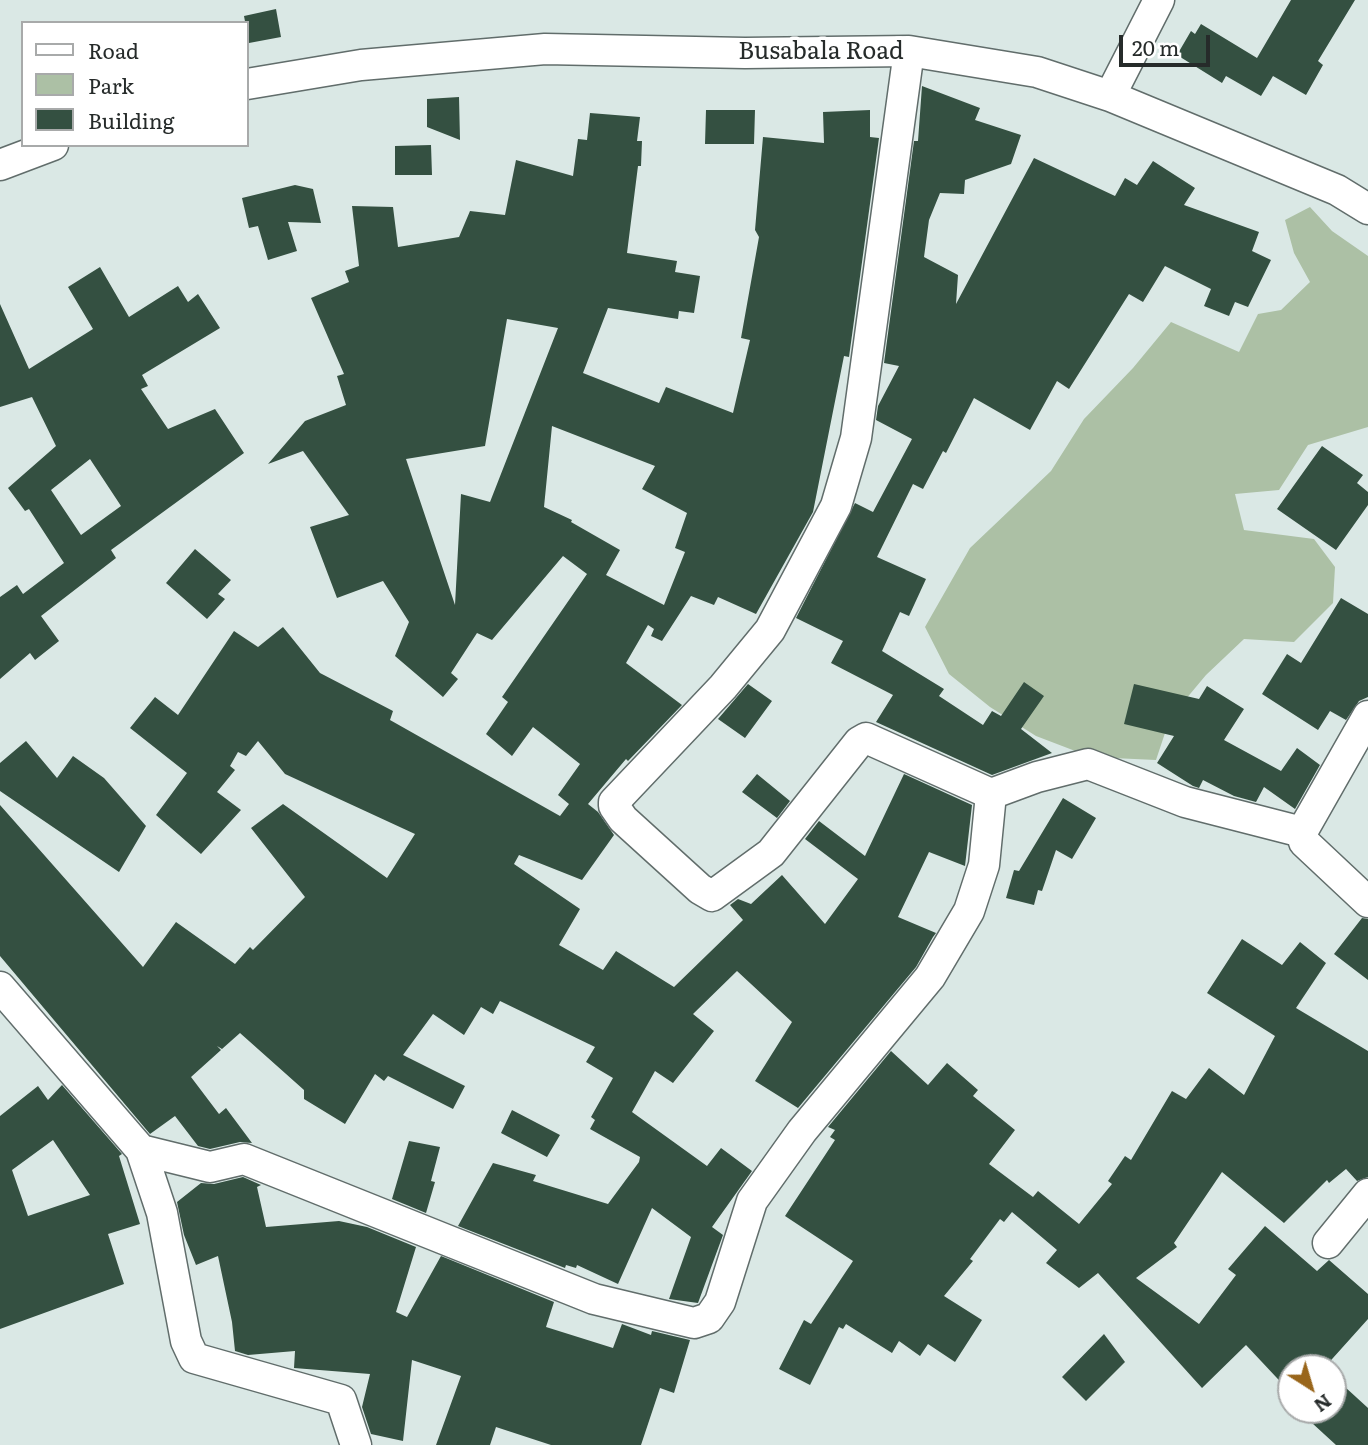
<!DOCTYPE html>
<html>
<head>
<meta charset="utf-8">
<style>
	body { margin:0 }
	#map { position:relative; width:1368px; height:1445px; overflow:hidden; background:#dae8e5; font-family:Literata,serif }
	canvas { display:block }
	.legend { position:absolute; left:21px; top:21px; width:228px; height:126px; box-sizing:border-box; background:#fff; border:2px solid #a8aaaa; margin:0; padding:9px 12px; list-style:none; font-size:21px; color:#262b2a }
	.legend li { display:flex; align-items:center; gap:14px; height:35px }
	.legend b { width:35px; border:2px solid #a8aaaa }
	.north { position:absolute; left:1277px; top:1354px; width:70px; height:70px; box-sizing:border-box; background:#fff; border:2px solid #a8aaaa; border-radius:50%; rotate:143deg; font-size:19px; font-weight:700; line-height:28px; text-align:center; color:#262b2a }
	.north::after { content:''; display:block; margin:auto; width:24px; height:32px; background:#99661b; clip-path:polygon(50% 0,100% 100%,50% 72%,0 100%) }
	.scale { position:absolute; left:1119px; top:35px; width:91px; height:32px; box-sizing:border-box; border:4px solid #262b2a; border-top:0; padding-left:9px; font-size:21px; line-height:24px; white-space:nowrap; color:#262b2a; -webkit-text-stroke:5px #fff; paint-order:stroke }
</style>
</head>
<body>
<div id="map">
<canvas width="1368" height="1445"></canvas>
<ul class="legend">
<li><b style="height:9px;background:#fff"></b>Road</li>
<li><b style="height:19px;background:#acc0a5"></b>Park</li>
<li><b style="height:19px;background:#345041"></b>Building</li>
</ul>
<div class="north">N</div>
<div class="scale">20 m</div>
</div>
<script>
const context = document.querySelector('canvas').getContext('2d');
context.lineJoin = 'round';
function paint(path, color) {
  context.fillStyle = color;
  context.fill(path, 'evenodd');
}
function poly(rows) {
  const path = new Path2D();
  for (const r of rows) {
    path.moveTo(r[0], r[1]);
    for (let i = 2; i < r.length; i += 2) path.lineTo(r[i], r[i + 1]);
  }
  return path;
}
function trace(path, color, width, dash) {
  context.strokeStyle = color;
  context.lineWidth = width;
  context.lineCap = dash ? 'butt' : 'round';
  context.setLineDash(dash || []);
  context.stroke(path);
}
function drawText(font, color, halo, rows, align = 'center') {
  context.font = font + ' Literata,serif';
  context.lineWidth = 7;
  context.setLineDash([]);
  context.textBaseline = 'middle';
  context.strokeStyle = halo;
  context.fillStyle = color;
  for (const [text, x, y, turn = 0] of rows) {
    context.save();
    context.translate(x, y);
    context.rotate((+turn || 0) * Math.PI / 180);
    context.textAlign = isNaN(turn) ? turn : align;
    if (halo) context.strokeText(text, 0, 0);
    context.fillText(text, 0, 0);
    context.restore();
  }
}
const green = poly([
	[1310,207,1332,231,1368,256,1368,427,1308,445,1279,490,1235,494,1244,530,1314,539,1335,567,1333,603,1294,642,1244,639,1206,675,1170,718,1156,760,1091,757,1036,736,990,707,949,674,925,627,970,548,1051,471,1084,419,1133,368,1171,322,1239,352,1258,314,1281,310,1310,282,1294,253,1285,220]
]);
const building = poly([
	[1291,0,1355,0,1318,61,1323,65,1306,95,1273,76,1261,96,1226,76,1222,83,1177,55,1191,31,1195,34,1201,24,1257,58],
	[276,9,281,37,249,43,244,16],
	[922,86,980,108,975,120,1021,135,1011,164,965,180,964,194,940,193,929,220,924,257,958,275,956,304,1034,158,1115,196,1125,178,1137,185,1153,161,1195,188,1184,205,1259,232,1252,251,1271,260,1248,307,1235,302,1229,316,1204,306,1211,289,1165,266,1143,302,1129,294,1069,389,1057,381,1030,430,974,398,946,453,943,451,923,489,913,484,877,557,926,579,909,616,900,612,882,651,944,689,939,696,983,725,992,711,1001,716,1024,682,1044,696,1021,729,1052,753,992,775,876,722,893,695,831,663,843,641,796,618,855,503,873,512,912,439,876,420,878,406,899,366,884,363,914,141,918,141],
	[459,97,460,140,427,127,427,99],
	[706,110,755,110,754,144,705,144],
	[870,110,870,137,879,138,849,357,844,356,813,512,756,614,718,597,714,605,691,596,662,641,651,636,654,629,648,625,626,663,682,705,628,761,626,759,588,804,598,812,614,835,582,880,519,855,514,864,580,909,559,945,603,970,616,951,674,987,743,920,730,905,738,899,751,904,782,875,825,924,858,879,805,839,819,821,865,856,904,774,972,805,965,866,929,852,898,917,936,933,933,937,916,967,798,1108,755,1081,792,1022,737,971,693,1014,714,1031,673,1083,655,1071,632,1112,707,1166,721,1148,752,1171,712,1227,723,1235,698,1303,669,1299,691,1237,652,1208,618,1284,577,1265,576,1268,566,1265,565,1268,458,1226,493,1163,536,1175,533,1181,608,1204,639,1162,640,1157,590,1129,595,1120,591,1117,613,1078,586,1062,595,1047,500,1001,493,1014,481,1007,464,1035,433,1014,403,1055,465,1086,453,1109,388,1076,384,1081,375,1074,345,1124,304,1099,304,1090,240,1033,222,1049,217,1046,221,1050,191,1077,219,1114,226,1108,252,1143,240,1142,210,1149,198,1146,175,1116,150,1134,0,956,0,805,143,967,176,922,235,964,250,947,253,950,305,897,251,828,283,804,387,878,415,834,285,774,258,741,246,756,238,752,230,766,235,770,217,792,241,810,201,854,156,815,187,773,130,728,155,697,178,715,234,631,258,647,283,627,320,673,393,711,390,720,560,816,569,804,558,795,580,764,533,727,512,756,486,734,508,702,502,697,587,574,563,556,492,640,477,633,451,673,458,679,443,697,395,656,409,622,383,581,337,598,310,527,349,515,303,451,268,464,305,421,346,405,337,376,344,374,311,298,349,282,345,271,359,266,352,206,393,207,398,247,459,237,470,211,505,215,516,160,573,176,578,139,587,140,590,113,640,117,637,141,642,141,641,166,638,166,627,253,677,261,675,272,700,276,694,313,679,311,678,319,608,308,583,373,659,403,666,387,733,413,750,340,741,338,759,237,755,230,763,137,824,143,823,112],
	[507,319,558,328,490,502,461,494,455,605,406,459,485,446],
	[552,426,655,466,642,489,687,513,675,548,685,552,664,605,606,575,620,550,571,522,572,520,544,507],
	[431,145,432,175,395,175,395,146],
	[295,185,313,189,321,223,288,222,297,251,268,260,258,226,249,228,242,198],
	[100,267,129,317,178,286,188,302,198,294,220,328,142,375,148,386,141,389,168,429,215,409,244,453,111,550,116,558,41,616,59,641,35,660,30,653,0,679,0,597,17,585,23,594,64,563,29,509,25,511,8,488,56,446,32,397,0,407,0,304,29,369,93,329,68,287],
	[90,459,121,506,81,535,51,490],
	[1322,446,1363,475,1357,483,1368,492,1368,505,1336,550,1277,509],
	[195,549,231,580,218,594,225,599,207,619,166,583],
	[1341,598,1368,614,1368,697,1359,701,1346,720,1330,711,1318,730,1262,694,1287,654,1301,663],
	[748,684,772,701,745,738,718,719],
	[1134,684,1199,699,1207,686,1244,709,1224,740,1281,771,1297,748,1320,765,1295,809,1264,787,1256,802,1234,796,1203,780,1199,788,1193,786,1157,763,1174,736,1124,724],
	[26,741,57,778,73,756,104,778,146,826,119,872,0,791,0,763],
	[757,774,790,801,777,818,742,792],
	[1063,798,1096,818,1072,859,1056,850,1042,891,1038,890,1034,905,1006,898,1014,870,1019,871],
	[1362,918,1368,919,1368,980,1334,954],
	[1242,939,1282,965,1300,942,1326,963,1296,1008,1368,1051,1368,1177,1357,1181,1346,1169,1329,1183,1327,1180,1284,1223,1222,1172,1174,1243,1177,1247,1136,1278,1199,1324,1236,1275,1228,1269,1265,1226,1317,1271,1329,1260,1368,1294,1368,1319,1324,1368,1291,1368,1291,1393,1246,1345,1202,1388,1098,1273,1079,1288,1046,1263,1057,1250,1012,1212,1004,1222,1000,1219,970,1259,973,1261,944,1296,982,1320,955,1362,928,1344,920,1356,899,1341,892,1353,846,1324,843,1329,839,1327,810,1385,779,1369,804,1320,811,1324,853,1261,785,1216,835,1140,830,1137,835,1130,828,1127,891,1051,928,1085,947,1063,978,1090,973,1096,1015,1130,989,1164,1033,1197,1038,1191,1079,1224,1112,1184,1108,1181,1125,1156,1131,1160,1172,1091,1186,1099,1209,1068,1244,1095,1275,1036,1207,993],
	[62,1085,122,1154,119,1156,140,1224,108,1234,124,1284,0,1329,0,1116,38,1086,48,1100],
	[53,1140,90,1195,28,1216,12,1170],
	[512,1110,560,1135,547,1157,501,1133],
	[409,1141,440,1147,431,1181,435,1182,426,1213,392,1199],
	[243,1177,261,1185,257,1187,266,1227,339,1221,367,1227,416,1247,396,1312,407,1317,441,1256,554,1302,546,1327,613,1348,622,1324,651,1335,652,1331,690,1340,674,1393,660,1388,641,1445,551,1445,496,1427,490,1445,436,1445,461,1376,412,1360,403,1441,371,1434,362,1407,370,1374,294,1368,295,1351,248,1355,235,1351,232,1322,218,1256,196,1265,184,1235,177,1202,201,1183,214,1184],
	[1104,1334,1125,1362,1086,1401,1062,1377],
	[1333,1376,1368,1408,1368,1445,1336,1445,1312,1423,1316,1419,1308,1410,1333,1410]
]);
const minor = poly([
	[909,51,856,438,836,506,770,630,723,687,614,802,614,806,623,819,700,889,712,896,771,853,859,742,866,738,991,794],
	[247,84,361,65,545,49,745,53,909,51,1037,72,1110,96,1337,190,1368,209],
	[1110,96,1159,0],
	[0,165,53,145],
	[1302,832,1368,716],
	[0,987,141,1150,162,1213,186,1341,194,1358,341,1400,356,1445],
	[141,1150,210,1167,244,1159,594,1299,694,1323,709,1318,720,1302,752,1201,802,1131,930,977,969,911,984,865,991,794,1037,777,1088,764,1185,802,1302,832,1304,842,1368,902],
	[1328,1243,1368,1194]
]);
const streetNames = [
	["Busabala Road",821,52]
];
paint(green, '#acc0a5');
paint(building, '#345041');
trace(minor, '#616d6b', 33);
trace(minor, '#fff', 30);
drawText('24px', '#262b2a', '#fff', streetNames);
</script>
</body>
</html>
